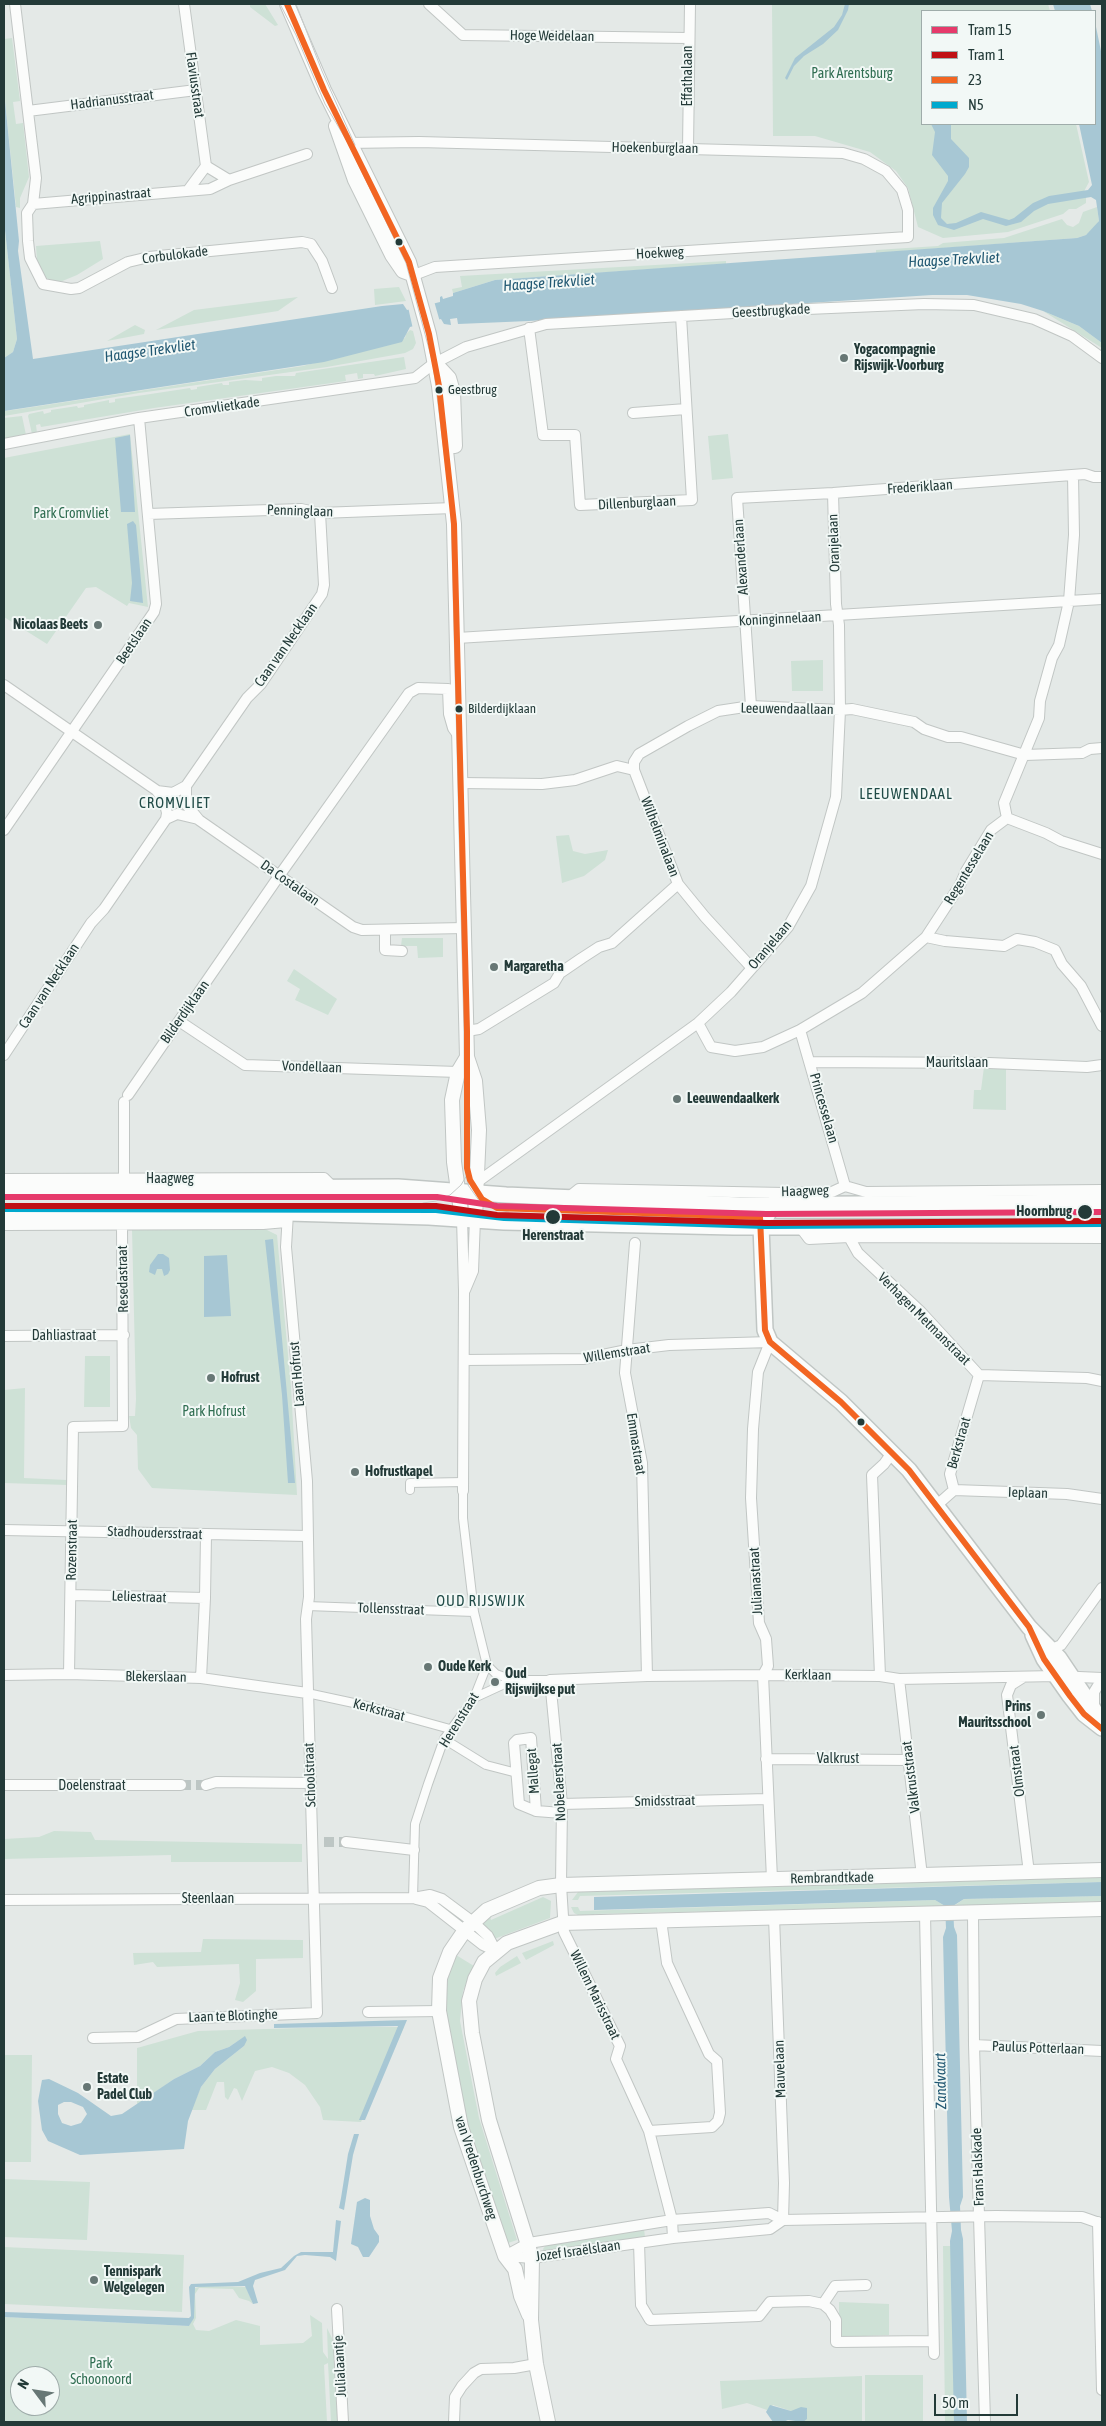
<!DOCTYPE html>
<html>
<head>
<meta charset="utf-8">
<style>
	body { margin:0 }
	#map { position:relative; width:1106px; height:2426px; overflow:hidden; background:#e4e9e7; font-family:"Asap Condensed",sans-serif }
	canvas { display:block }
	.frame { position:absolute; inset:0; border:5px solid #233a38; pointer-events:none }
	.legend { position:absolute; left:921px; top:10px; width:175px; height:115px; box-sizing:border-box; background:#f2f8f6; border:1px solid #9facaa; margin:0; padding:6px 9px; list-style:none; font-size:15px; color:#233a38 }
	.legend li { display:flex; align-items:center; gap:10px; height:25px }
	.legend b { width:25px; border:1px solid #9facaa }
	.north { position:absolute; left:10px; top:2366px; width:50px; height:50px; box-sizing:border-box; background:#f2f8f6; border:1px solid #9facaa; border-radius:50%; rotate:301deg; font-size:14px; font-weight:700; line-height:20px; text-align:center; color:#233a38 }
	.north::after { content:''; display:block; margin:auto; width:18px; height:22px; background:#677775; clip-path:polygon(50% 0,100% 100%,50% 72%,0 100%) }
	.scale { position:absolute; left:934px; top:2394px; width:84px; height:22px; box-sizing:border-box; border:2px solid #233a38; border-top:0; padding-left:6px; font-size:15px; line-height:18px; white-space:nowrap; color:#233a38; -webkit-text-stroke:4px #f2f8f6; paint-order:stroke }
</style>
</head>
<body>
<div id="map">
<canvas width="1106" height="2426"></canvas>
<div class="frame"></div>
<ul class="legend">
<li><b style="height:6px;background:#e63a6b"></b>Tram 15</li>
<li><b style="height:6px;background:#c01115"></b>Tram 1</li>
<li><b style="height:6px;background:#f26522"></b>23</li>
<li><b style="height:6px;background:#00a9ce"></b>N5</li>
</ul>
<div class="north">N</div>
<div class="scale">50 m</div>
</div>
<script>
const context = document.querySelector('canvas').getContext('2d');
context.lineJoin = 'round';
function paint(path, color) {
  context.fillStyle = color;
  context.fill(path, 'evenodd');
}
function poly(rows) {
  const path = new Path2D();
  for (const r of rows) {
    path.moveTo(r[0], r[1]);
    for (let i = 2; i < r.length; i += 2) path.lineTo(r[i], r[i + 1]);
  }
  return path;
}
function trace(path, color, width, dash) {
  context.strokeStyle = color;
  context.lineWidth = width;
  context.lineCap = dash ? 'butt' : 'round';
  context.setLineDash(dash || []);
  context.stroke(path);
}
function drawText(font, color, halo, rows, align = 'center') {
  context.font = font + ' "Asap Condensed",sans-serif';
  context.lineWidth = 4;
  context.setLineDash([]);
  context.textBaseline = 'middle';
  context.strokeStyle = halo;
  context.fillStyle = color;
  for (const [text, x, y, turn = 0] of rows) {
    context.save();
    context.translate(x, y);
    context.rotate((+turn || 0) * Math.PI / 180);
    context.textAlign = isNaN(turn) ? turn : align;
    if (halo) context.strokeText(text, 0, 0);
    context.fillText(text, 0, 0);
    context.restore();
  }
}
const green = poly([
	[250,4,265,4,278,25,275,26,250,7],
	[772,4,1048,4,1050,11,922,11,922,124,1076,124,1089,182,1081,197,1086,197,1086,203,1076,209,1069,209,1063,214,1008,232,943,238,918,227,908,188,896,171,870,152,815,136,773,136],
	[12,38,20,101,13,102,16,124,23,123,29,177,20,198,20,208,16,207,4,91,4,39],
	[1097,207,1099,221,1096,226,1086,235,1077,238,876,253,876,250,938,246,943,243,1004,238,1062,219,1067,225,1073,227,1079,223,1083,212],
	[4,221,17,339,13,352,4,358],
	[100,241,103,259,77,275,60,282,51,281,43,276,37,261,36,246],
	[726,261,726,264,495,280,453,293,452,289,462,287,460,276],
	[399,287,406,301,375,305,374,289],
	[298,297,278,311,156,330,194,310],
	[1043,311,1079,326,1102,343,1102,348],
	[135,325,145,330,144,334,107,341],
	[410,330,413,331,416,343,413,349,405,353,327,367,139,393,4,416,4,411,13,410,303,366,405,338,406,334],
	[404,357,406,369,375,376,374,374,363,374,363,378,358,379,357,373,345,375,346,381,154,408,41,427,40,424,36,425,37,433,32,434,28,416,29,414,43,411,44,414,51,412,51,410,77,406,78,408,84,407,84,405,109,400,109,403,115,402,115,399,144,395,190,388,191,390,197,389,197,387,222,383,223,385,229,385,229,382,245,380,262,381,262,378,276,376,295,376,296,373],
	[22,416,26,435,4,440,4,418],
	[130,434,148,607,129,603,127,606,96,587,86,588,47,644,4,617,4,458],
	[728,434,733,478,712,480,708,436],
	[823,660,823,691,792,691,791,661],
	[569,835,573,851,585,854,608,850,605,860,584,876,562,883,556,836],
	[402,938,443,938,443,957,418,958,417,946,401,946],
	[294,969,337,999,328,1015,295,1000,300,989,287,981],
	[984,1067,1006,1068,1006,1110,973,1109,974,1090,981,1090],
	[263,1228,277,1235,291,1387,297,1495,152,1488,138,1469,137,1435,131,1428,129,1416,135,1416,136,1399,132,1229],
	[85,1356,110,1356,110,1407,84,1407],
	[25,1388,24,1478,67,1480,67,1485,4,1483,4,1390],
	[54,1831,91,1832,95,1840,302,1844,302,1862,171,1862,171,1855,4,1859,4,1839,39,1837],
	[1102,1877,1102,1882,580,1896,578,1900,572,1900,578,1892],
	[1102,1896,1102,1901,954,1906,964,1899],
	[543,1897,551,1901,550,1918,494,1939,482,1923,490,1916,491,1920],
	[935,1900,945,1906,594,1914,594,1916,578,1915,574,1913,571,1907,578,1907,580,1911],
	[203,1939,303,1940,303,1958,256,1959,256,1991,243,2002,235,2000,240,1983,239,1964,157,1967,153,1962,134,1965,133,1953,201,1952],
	[553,1941,554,1945,526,1960,522,1953],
	[456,1955,474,1966,463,1991,460,2021,479,2118,517,2240,505,2244,469,2138,443,2007,446,1980],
	[517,1956,521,1963,496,1976,495,1973,500,1967],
	[335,2027,404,2027,361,2122,323,2120,320,2107,305,2085,289,2073,272,2067,255,2071,242,2101,237,2089,234,2088,228,2100,225,2097,224,2082,217,2082,206,2110,191,2110,201,2087,215,2069,244,2046,244,2037,229,2047,215,2052,200,2066,174,2079,137,2105,137,2048,198,2031],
	[4,2055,32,2055,31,2162,4,2162],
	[4,2179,90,2182,87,2240,4,2237],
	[644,2229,645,2237,544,2252,543,2249,546,2245],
	[943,2246,951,2246,955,2422,945,2422],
	[4,2247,184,2255,182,2312,4,2304],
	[201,2286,246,2287,253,2304,249,2301,239,2298,233,2289,199,2288,195,2294,196,2318,193,2324,196,2330,209,2331,236,2320,260,2326,260,2345,303,2343,312,2336,310,2315,322,2323,323,2352,328,2359,327,2328,335,2344,340,2422,331,2422,328,2363,324,2365,327,2422,4,2422,4,2317,189,2326,194,2315,193,2289],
	[20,2376,50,2376,50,2406,20,2406],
	[839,2302,889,2304,889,2335,843,2337,839,2333],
	[865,2375,923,2375,923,2422,865,2422],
	[862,2376,862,2422,803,2422,791,2411,773,2405,767,2410,747,2403,722,2409,720,2381]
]);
const water = poly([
	[845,4,849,4,848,10,838,30,823,44,804,56,794,66,787,80,785,78,795,58,834,27,842,15],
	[1053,4,1090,4,1092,11,1055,11],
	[1095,22,1102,56,1102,343,1079,326,1043,311,1021,304,967,295,932,295,529,321,458,324,457,318,450,319,451,325,444,324,441,319,410,327,402,342,324,362,4,411,4,358,13,352,17,339,4,221,4,91,19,241,18,251,33,359,382,306,403,304,407,310,440,302,440,297,442,296,443,299,453,296,453,293,495,280,1077,238,1086,235,1099,221,1096,200,1091,197,1048,204,1034,211,1021,222,1006,226,983,219,954,230,938,225,933,215,933,208,948,181,948,176,932,155,935,132,931,124,951,124,951,139,969,158,969,167,965,174,942,203,941,218,947,224,956,223,981,212,1009,220,1014,218,1033,203,1049,196,1088,190,1092,185,1079,124,1095,124],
	[130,435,135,512,121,512,115,438],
	[133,521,136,525,143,603,130,601,132,583,127,524],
	[273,1239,295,1483,288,1483,282,1395,265,1240],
	[158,1254,163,1254,169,1258,170,1270,168,1274,164,1276,162,1269,157,1269,155,1275,149,1272,150,1265],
	[227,1255,231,1316,204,1317,204,1256],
	[1102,1882,1102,1896,964,1899,953,1906,954,1927,957,1935,963,2197,960,2206,961,2230,963,2239,967,2422,954,2422,950,2241,952,2231,949,2197,943,1937,946,1928,945,1906,935,1900,594,1910,594,1897],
	[407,2020,365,2120,359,2120,398,2026,274,2028,274,2024],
	[245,2036,247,2040,244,2046,215,2069,201,2087,188,2121,184,2149,80,2155,48,2141,42,2130,38,2101,42,2080,49,2079,78,2093,111,2116,122,2114,174,2079,200,2066,215,2052,229,2047],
	[64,2102,71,2102,83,2107,87,2114,81,2123,71,2126,62,2123,58,2114,58,2105],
	[354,2134,359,2134,353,2155,344,2210,339,2208,341,2198,348,2154],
	[365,2198,370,2200,370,2216,374,2229,379,2236,379,2242,369,2257,363,2257,358,2247,351,2244,357,2202],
	[336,2220,341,2221,336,2261,330,2257,305,2255,297,2256,285,2270,255,2280,253,2286,258,2303,253,2304,245,2286,195,2287,194,2318,189,2326,4,2317,4,2312,189,2318,191,2316,189,2287,191,2284,238,2282,260,2273,281,2268,294,2256,301,2252,333,2252],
	[770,2405,791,2411,801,2407,807,2408,807,2419,803,2422,788,2420,783,2422,773,2422,766,2412]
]);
const pier = poly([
	[434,301,440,322,413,329,408,307]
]);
const minorTunnel = poly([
	[181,1785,206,1785],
	[324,1842,346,1842]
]);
const pedestrian = poly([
	[410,1490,410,1483,463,1482],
	[307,1606,474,1612],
	[487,1665,496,1674,513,1680,550,1680],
	[307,1693,363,1705,450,1729],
	[474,1698,513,1680],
	[444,1739,486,1765,517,1773],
	[413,1898,415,1824,428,1784,444,1739,474,1698,487,1665,474,1612,463,1518,463,1491]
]);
const minor = poly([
	[15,4,36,178,33,204,27,213,28,241,30,258,43,284,71,289,79,288,128,262,149,257,302,242,311,244,322,261,332,288],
	[184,4,206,166],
	[429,4,463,35,688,38],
	[28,111,196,90],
	[346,143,419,142,843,153,864,159,886,171,902,190,908,210,908,237,435,267,414,275],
	[688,148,690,4],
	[206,166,229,180,307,154],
	[189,189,206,166],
	[33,204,210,189,229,180],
	[529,328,543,435,575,435,580,505,692,500,681,316],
	[633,413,686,409],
	[4,444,139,418,415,378,433,364,466,347,546,324,784,310,924,304,974,305,1034,319,1072,336,1102,358],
	[148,514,301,509,320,513,453,508],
	[457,638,1102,599],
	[4,685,156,790,164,800,167,813,166,819,104,909,91,923,4,1055],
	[751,706,737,498,833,493,1085,474,1094,477,1102,477],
	[634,770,678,884,705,917,751,967],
	[461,783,542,784,575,780,617,766,634,770,634,762,639,754,688,726,718,711,751,706,840,710,852,709,914,722,924,729,948,737,961,737,1025,755,1082,753,1090,749,1102,748],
	[186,786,186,804,199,820,353,927,362,930,464,928],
	[157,791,173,793,186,786,247,698,261,684,322,594,324,585,320,513],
	[1007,818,1046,833,1061,841,1102,854],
	[166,819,177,814,198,819],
	[4,830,154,612,156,604,139,418],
	[385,930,385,950,402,951],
	[926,937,945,941,1004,946,1017,939,1035,942,1055,950,1062,964,1081,986,1102,1026],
	[179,1021,245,1065,458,1072],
	[698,1023,711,1047,735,1051,763,1047,800,1030,862,993,926,937,960,885,966,871,991,830,1007,818,1004,803,1039,718,1040,701,1052,658,1059,645,1069,601,1074,535,1073,475],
	[800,1030,845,1186],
	[467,1031,479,1029,554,983,560,973,582,958,599,947,612,943,678,884],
	[811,1062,989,1063,1087,1067,1102,1065],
	[128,1095,279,876,409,693,418,688,448,689,449,714,453,728,458,735],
	[124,1102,124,1179],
	[4,1179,324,1178,333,1187],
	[476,1183,698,1023,731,992,788,927,811,886,836,797,840,710,839,625,836,604,833,493],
	[569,1197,579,1189,784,1193,832,1192,845,1186,866,1192,1102,1190],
	[462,1218,464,1291,463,1491],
	[4,1225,263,1224,286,1222],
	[800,1227,809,1239,849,1237,1102,1238],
	[849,1237,858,1253,921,1312,979,1375,1087,1378,1102,1381],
	[635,1243,625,1373,642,1463,647,1676],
	[465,1290,473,1271,475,1219],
	[4,1336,124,1335],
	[464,1360,583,1359,627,1350,669,1345,770,1342,758,1372,753,1429,751,1498,759,1623,766,1639,768,1666,763,1675,772,1879],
	[954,1490,1067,1494,1102,1499],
	[954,1490,950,1474,979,1375],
	[937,1505,954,1490],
	[4,1530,307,1536],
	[72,1595,205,1598],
	[1052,1649,1061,1645,1102,1588],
	[69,1674,73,1427,123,1426,122,1224],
	[4,1675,69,1674,201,1678,307,1693],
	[880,1676,872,1475,884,1464,892,1453],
	[201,1678,205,1598,206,1535],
	[1022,1678,1011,1685,1007,1695,1029,1873],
	[899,1679,922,1876],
	[1094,1709,1094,1692,1102,1679],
	[766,1759,909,1760],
	[4,1785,181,1785],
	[206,1785,216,1782,309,1783],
	[562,1804,768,1799],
	[536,1811,519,1804,514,1743,517,1740,531,1738,536,1811,562,1813],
	[346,1842,414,1850],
	[416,1899,428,1902,483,1945,496,1951],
	[4,1900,413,1898,430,1895,442,1899,473,1922,488,1936,496,1951],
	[973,1913,974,2045,985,2422],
	[925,1914,934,2354],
	[774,1917,784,2183,783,2220],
	[368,2012,439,2011],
	[93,2038,138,2037,176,2019,317,2013,306,1619,309,1597,307,1481,286,1247,288,1213],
	[974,2045,1102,2051],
	[649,2131,712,2127,718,2121,720,2113,717,2061,709,2054,667,1963,661,1920],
	[1098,2222,1102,2390],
	[673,2238,672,2220,649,2131,616,2059,620,2046,564,1932,561,1885,562,1804,550,1680,647,1676,763,1675,880,1676,899,1679,1056,1676,1102,1678],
	[639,2243,641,2305,650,2320,759,2316,770,2302,809,2301,823,2304,830,2310,836,2320,836,2342,933,2341],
	[505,2256,529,2243,672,2220,769,2213,783,2220,996,2216,1082,2217,1102,2224],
	[506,2256,532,2258,673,2238,770,2229,783,2220],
	[823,2304,835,2286,866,2285],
	[337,2309,343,2422],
	[454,2422,455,2397,462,2386,474,2373,481,2369,514,2368,536,2364]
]);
const tertiary = poly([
	[287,4,324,90,409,262,429,334,439,386,454,524,467,1057,475,1081,479,1130,475,1219],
	[336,126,355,180,392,255,403,271,414,275],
	[435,363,449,378,453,392,455,446],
	[462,1218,454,1162,452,1100,458,1072,467,1057],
	[529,2315,521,2296,515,2269,505,2256,461,2127,439,2011,440,1978,450,1952,465,1930,487,1910,539,1888,561,1885,1102,1870],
	[548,2422,536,2364,531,2320,532,2258,489,2120,472,2033,469,2001,475,1979,484,1962,507,1943,562,1923,1102,1909]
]);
const secondary = poly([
	[4,1189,398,1187,506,1195,740,1205,1102,1202],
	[774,1203,761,1226,765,1330,770,1342,841,1402,909,1470,1029,1627,1059,1658,1094,1710,1102,1727],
	[4,1213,288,1213,429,1217,504,1222,734,1227,1102,1227],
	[1033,1635,1044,1659,1070,1696,1084,1714,1102,1728]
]);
const tram = poly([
	[280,4,296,35,325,104,348,143,406,263,433,364,451,508,464,1032,465,1168,468,1185,480,1202,490,1208,509,1212],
	[296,4,322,71,355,145],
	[423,1203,436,1201,450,1195,461,1185,467,1175]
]);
const bus1 = poly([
	[287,4,324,90,409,262,429,334,439,386,454,524,467,1031,467,1168,470,1180,482,1199,497,1208,760,1217],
	[760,1217,765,1330,770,1342,841,1402,909,1470,1029,1627,1044,1659,1070,1696,1084,1714,1102,1729]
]);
const bus2 = poly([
	[4,1209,436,1210,504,1218,765,1226,1102,1224]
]);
const tram1 = poly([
	[4,1197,437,1197,497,1206,766,1214,1102,1212]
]);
const tram2 = poly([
	[4,1206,436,1206,497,1215,766,1223,1102,1221]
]);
const markers = [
	[399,242,4.5,"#233a38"],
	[844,358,5,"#677775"],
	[439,390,4.5,"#233a38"],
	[98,625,5,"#677775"],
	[459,709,4.5,"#233a38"],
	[494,967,5,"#677775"],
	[677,1099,5,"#677775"],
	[1085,1212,8,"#233a38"],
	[553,1217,8,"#233a38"],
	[211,1378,5,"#677775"],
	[861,1422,4.5,"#233a38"],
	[355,1472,5,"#677775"],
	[428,1667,5,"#677775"],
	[495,1682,5,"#677775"],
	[1041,1715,5,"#677775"],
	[87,2087,5,"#677775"],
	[94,2280,5,"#677775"]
];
const busNames = [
	["Geestbrug",448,390],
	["Bilderdijklaan",468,709]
];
const streetNames = [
	["Hoge Weidelaan",552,36,1],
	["Effathalaan",688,76,-90],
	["Flaviusstraat",195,85,82],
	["Hadrianusstraat",112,100,-7],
	["Hoekenburglaan",655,148,1],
	["Agrippinastraat",111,196,-5],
	["Hoekweg",660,253,-3],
	["Corbulokade",175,255,-7],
	["Geestbrugkade",771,311,-3],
	["Cromvlietkade",222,407,-8],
	["Frederiklaan",920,487,-4],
	["Dillenburglaan",637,503,-3],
	["Penninglaan",300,511,2],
	["Oranjelaan",834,543,-92],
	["Alexanderlaan",741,557,-94],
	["Koninginnelaan",780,619,-3],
	["Beetslaan",134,641,-56],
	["Caan van Necklaan",286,645,-55],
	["Leeuwendaallaan",787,709,1],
	["Wilhelminalaan",660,837,69],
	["Regentesselaan",969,868,-59],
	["Da Costalaan",290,883,35],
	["Oranjelaan",770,945,-50],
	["Caan van Necklaan",49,986,-57],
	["Bilderdijklaan",185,1012,-55],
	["Mauritslaan",957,1063],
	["Vondellaan",312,1067,2],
	["Princesselaan",824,1108,74],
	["Haagweg",170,1179],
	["Haagweg",805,1191,-2],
	["Resedastraat",123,1279,-91],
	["Verhagen Metmanstraat",924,1319,45],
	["Dahliastraat",64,1336],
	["Willemstraat",617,1353,-9],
	["Laan Hofrust",297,1374,-95],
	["Berkstraat",959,1443,-74],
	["Emmastraat",636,1444,81],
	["Ieplaan",1028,1493,2],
	["Stadhoudersstraat",155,1533,2],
	["Rozenstraat",72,1550,-89],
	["Julianastraat",756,1581,-93],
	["Leliestraat",139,1597,2],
	["Tollensstraat",391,1609,2],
	["Kerklaan",808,1675,1],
	["Blekerslaan",156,1677,1],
	["Kerkstraat",379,1710,15],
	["Herenstraat",459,1720,-58],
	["Valkrust",838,1759],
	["Mallegat",533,1771,-94],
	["Olmstraat",1017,1771,-97],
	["Schoolstraat",310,1775,-92],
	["Valkruststraat",911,1777,-97],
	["Nobelaerstraat",559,1782,-93],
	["Doelenstraat",92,1786],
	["Smidsstraat",665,1801,-1],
	["Rembrandtkade",832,1878,-1],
	["Steenlaan",208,1899],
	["Willem Marisstraat",595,1995,64],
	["Laan te Blotinghe",233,2016,-2],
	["Paulus Potterlaan",1038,2048,2],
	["Mauvelaan",780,2069,-92],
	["Frans Halskade",978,2167,-92],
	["van Vredenburchweg",476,2168,72],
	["Jozef Israëlslaan",578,2251,-8],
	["Julialaantje",340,2366,-93]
];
const parkNames = [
	["Park Arentsburg",852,74],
	["Park Cromvliet",71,514],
	["Park Hofrust",214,1412],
	["Park",101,2364],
	["Schoonoord",101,2380]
];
const poiNames = [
	["Yogacompagnie",854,350],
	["Rijswijk-Voorburg",854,366],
	["Nicolaas Beets",88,625,"right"],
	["Margaretha",504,967],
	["Leeuwendaalkerk",687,1099],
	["Hofrust",221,1378],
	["Hofrustkapel",365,1472],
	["Oude Kerk",438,1667],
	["Oud",505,1674],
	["Rijswijkse put",505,1690],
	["Prins",1031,1707,"right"],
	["Mauritsschool",1031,1723,"right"],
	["Estate",97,2079],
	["Padel Club",97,2095],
	["Tennispark",104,2272],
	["Welgelegen",104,2288]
];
const stopNames = [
	["Hoornbrug",1072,1212],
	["Herenstraat",553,1236,"center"]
];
const waterNames = [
	["Haagse Trekvliet",954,260,-3],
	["Haagse Trekvliet",549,283,-4],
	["Haagse Trekvliet",150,351,-8],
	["Zandvaart",941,2081,-91]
];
const neighbourhoodNames = [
	["LEEUWENDAAL",906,794],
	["CROMVLIET",175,803],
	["OUD RIJSWIJK",481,1601]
];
paint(green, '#cee1d6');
paint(water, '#a7c7d4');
paint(pier, '#e4e9e7');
trace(minorTunnel, '#bdc6c4', 10, [10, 5]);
trace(pedestrian, '#c1c6c4', 10);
trace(minor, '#c1c6c4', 12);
trace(tertiary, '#c1c6c4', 16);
trace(secondary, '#c0c6c4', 18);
trace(pedestrian, '#fbfcfb', 8);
trace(minor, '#fbfcfb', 10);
trace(tertiary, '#fbfcfb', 14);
trace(secondary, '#fbfcfb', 15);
trace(tram, '#c6cac9', 1);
trace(bus1, '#f26522', 6);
trace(bus2, '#00a9ce', 6);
trace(tram1, '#e63a6b', 6);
trace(tram2, '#c01115', 6);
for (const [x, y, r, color] of markers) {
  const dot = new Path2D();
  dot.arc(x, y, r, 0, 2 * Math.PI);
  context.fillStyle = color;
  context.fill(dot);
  trace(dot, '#f2f8f6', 2);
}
drawText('13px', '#233a38', '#f2f8f6', busNames, 'left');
drawText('14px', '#233a38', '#f2f8f6', streetNames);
drawText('14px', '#306e52', '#f2f8f6', parkNames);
drawText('bold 14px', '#233a38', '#f2f8f6', poiNames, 'left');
drawText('bold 14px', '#233a38', '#f2f8f6', stopNames, 'right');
drawText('italic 15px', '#215872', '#f2f8f6', waterNames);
context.letterSpacing = '1px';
drawText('15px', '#204b47', '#f2f8f6', neighbourhoodNames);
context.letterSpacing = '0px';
</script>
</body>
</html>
